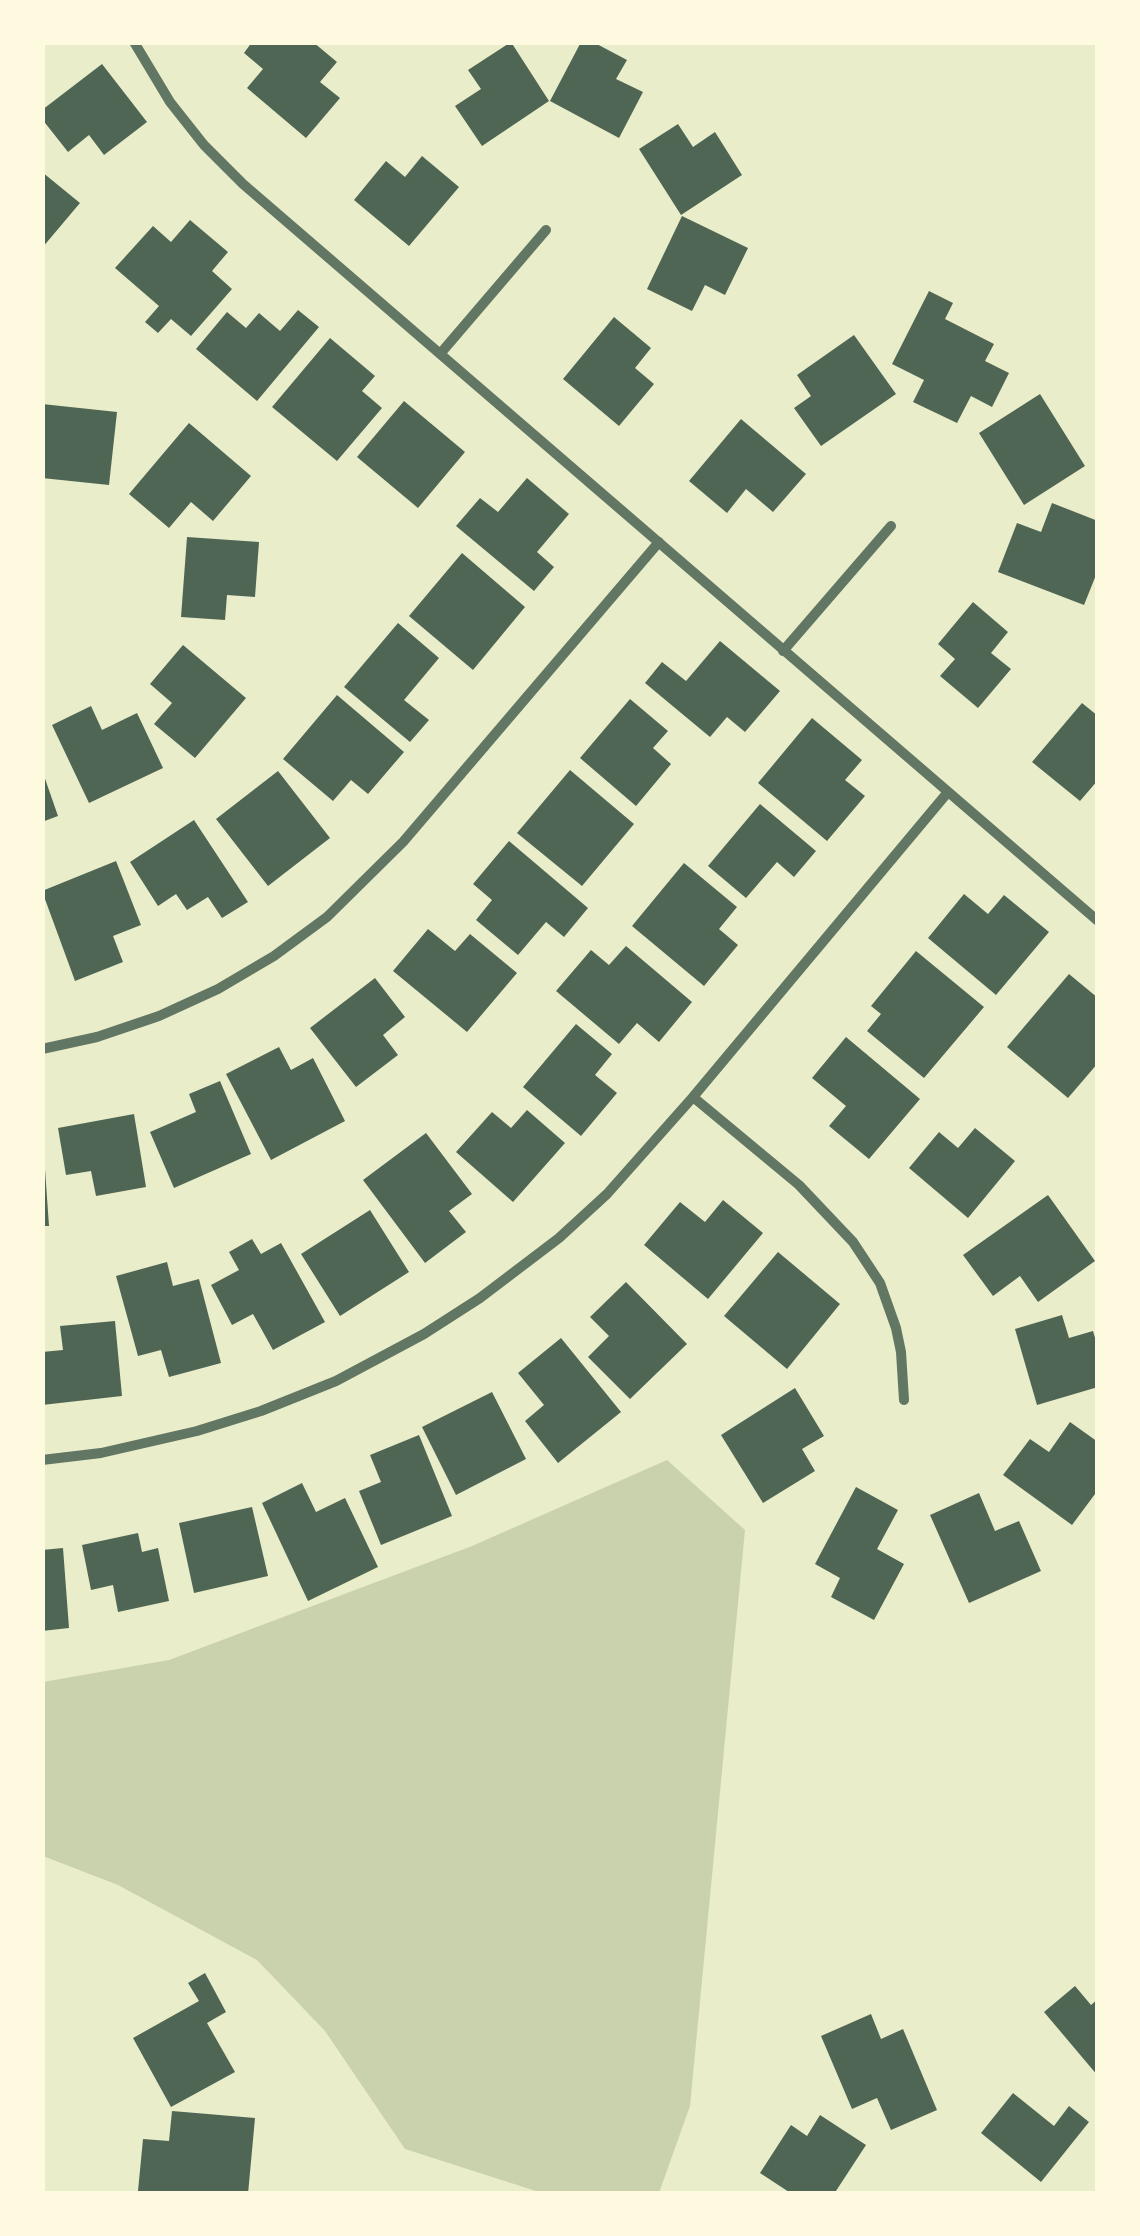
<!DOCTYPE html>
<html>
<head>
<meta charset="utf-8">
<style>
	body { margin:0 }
	#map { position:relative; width:1140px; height:2236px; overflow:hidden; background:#e9edc9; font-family:Helvetica,sans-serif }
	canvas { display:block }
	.frame { position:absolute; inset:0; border:45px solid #fefae0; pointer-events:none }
</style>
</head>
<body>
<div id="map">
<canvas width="1140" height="2236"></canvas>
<div class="frame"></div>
</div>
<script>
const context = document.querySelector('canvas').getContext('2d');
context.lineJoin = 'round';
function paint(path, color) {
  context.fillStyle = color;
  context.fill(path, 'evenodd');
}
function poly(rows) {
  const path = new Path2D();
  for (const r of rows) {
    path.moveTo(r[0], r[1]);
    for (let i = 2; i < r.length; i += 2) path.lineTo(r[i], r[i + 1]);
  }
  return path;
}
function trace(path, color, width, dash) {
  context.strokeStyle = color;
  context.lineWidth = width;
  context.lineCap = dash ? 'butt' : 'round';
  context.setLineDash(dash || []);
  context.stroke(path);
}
const green = poly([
	[667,1460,745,1530,690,2106,659,2193,542,2193,405,2149,325,2031,257,1960,118,1885,43,1856,43,1682,169,1660,472,1546]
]);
const building = poly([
	[252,42,313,42,337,62,320,82,340,98,306,138,247,88,263,69,244,53],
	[511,42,549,101,482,146,455,106,481,89,468,70],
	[581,42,593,42,627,60,616,79,643,92,619,138,550,101],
	[102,64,147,122,104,155,89,135,68,152,42,119,42,110],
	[678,124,693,147,715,132,742,175,681,215,639,149],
	[422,156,459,187,409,246,354,200,386,161,405,177],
	[42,172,80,203,42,248],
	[682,216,748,248,725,295,705,285,692,311,647,289],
	[190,220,228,252,212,271,232,289,191,336,171,319,158,333,145,322,159,306,115,268,153,226,171,242],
	[929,291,953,303,945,319,994,344,985,361,1009,373,992,407,971,396,957,423,913,402,924,380,892,364],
	[298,310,319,327,257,401,196,349,227,312,246,328,259,313,280,331],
	[614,317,651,348,635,368,654,384,619,426,563,379],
	[854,335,896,394,821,446,794,408,811,396,797,375],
	[330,338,375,376,362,391,382,408,337,461,272,407],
	[1040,394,1085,466,1024,505,979,433],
	[404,401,465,452,418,508,357,457],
	[42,404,117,412,109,485,42,478],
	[741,419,806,474,773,512,746,489,727,513,689,481],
	[189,423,251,476,213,521,191,502,169,528,129,494],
	[527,478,569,514,537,552,554,567,534,591,456,526,480,498,498,512],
	[1052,503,1098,521,1098,570,1084,605,998,572,1017,523,1041,532],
	[187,537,259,542,255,597,227,595,225,620,181,617],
	[462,553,525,607,473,670,409,616],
	[973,602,1008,632,991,653,1011,669,978,708,940,676,955,659,938,644],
	[398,623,439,658,404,700,429,720,410,742,344,687],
	[720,641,780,691,745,732,727,717,710,737,645,683,662,662,686,681],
	[183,645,246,698,195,758,154,724,172,703,150,684],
	[337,695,404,752,368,794,351,780,333,801,283,759],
	[630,699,668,731,653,748,671,764,636,806,580,758],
	[1082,703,1098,716,1098,780,1080,801,1032,762],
	[91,706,102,730,137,713,163,768,89,803,52,725],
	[812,718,862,760,845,780,865,796,827,841,758,783],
	[42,770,58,816,42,822],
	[570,770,634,824,582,886,517,833],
	[278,771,330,838,268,886,216,819],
	[760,804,816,851,794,877,777,862,746,898,708,866],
	[194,820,248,902,222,918,208,897,187,910,176,894,158,906,130,862],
	[509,841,588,908,564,937,546,922,518,955,476,920,492,900,473,884],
	[116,861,141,925,113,936,123,962,75,981,42,891],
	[684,863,737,907,719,929,738,945,704,986,632,926],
	[964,894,988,914,1004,895,1049,932,996,995,928,938],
	[428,929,455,951,470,934,517,973,467,1032,393,971],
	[626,946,692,1002,659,1042,637,1023,619,1044,556,991,591,950,609,965],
	[916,951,984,1007,924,1078,867,1031,881,1014,871,1006],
	[1069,974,1098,998,1098,1063,1068,1098,1007,1047],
	[375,978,405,1017,383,1035,398,1055,356,1087,310,1028],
	[576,1024,612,1054,595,1075,617,1093,581,1136,523,1087],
	[846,1037,920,1099,869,1159,829,1126,846,1106,812,1078],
	[279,1047,291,1070,313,1058,345,1121,271,1160,226,1074],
	[220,1081,251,1154,174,1188,150,1132,196,1112,189,1094],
	[527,1110,565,1143,513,1202,456,1152,492,1112,511,1128],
	[134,1114,146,1187,96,1196,91,1171,66,1175,58,1128],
	[975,1128,1015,1161,968,1218,909,1168,939,1132,958,1148],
	[426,1133,472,1194,449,1211,466,1232,425,1263,363,1180],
	[42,1169,45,1169,49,1226,42,1226],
	[1048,1195,1095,1261,1038,1302,1020,1276,993,1296,963,1255],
	[723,1200,763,1233,708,1299,644,1245,680,1202,705,1222],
	[370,1210,409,1272,340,1316,301,1254],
	[252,1239,261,1254,281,1243,325,1322,273,1350,253,1314,232,1325,211,1285,239,1270,229,1252],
	[778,1252,840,1304,787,1369,724,1316],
	[167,1262,173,1286,199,1279,221,1363,169,1377,161,1350,138,1356,116,1276],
	[626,1282,687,1344,630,1399,588,1357,609,1336,590,1317],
	[1062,1315,1069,1338,1093,1331,1098,1348,1098,1387,1037,1405,1015,1329],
	[115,1321,122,1396,42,1405,42,1352,63,1350,60,1326],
	[561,1338,621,1412,558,1463,525,1421,544,1405,518,1373],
	[795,1388,824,1436,802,1449,815,1471,763,1503,721,1435],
	[492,1392,526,1459,456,1495,422,1427],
	[1070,1422,1098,1442,1098,1490,1072,1525,1003,1475,1030,1439,1049,1452],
	[419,1435,452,1516,381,1545,359,1491,381,1482,370,1455],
	[302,1483,316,1512,345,1498,378,1567,308,1601,262,1503],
	[856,1487,898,1510,877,1549,904,1564,874,1620,831,1597,840,1578,815,1564],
	[979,1493,995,1531,1019,1521,1041,1571,969,1603,930,1515],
	[252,1507,268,1576,194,1593,179,1523],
	[138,1533,142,1552,158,1548,169,1601,118,1612,113,1585,91,1590,82,1545],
	[63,1548,69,1628,42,1631,42,1550],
	[205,1973,226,2012,207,2023,235,2072,171,2107,133,2038,199,2001,188,1983],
	[1075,1986,1091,2005,1098,1999,1098,2076,1044,2012],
	[871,2014,881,2039,903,2029,937,2110,891,2130,877,2098,852,2109,821,2036],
	[1013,2093,1054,2126,1069,2106,1089,2122,1041,2182,981,2133],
	[172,2111,255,2118,248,2194,138,2191,143,2139,169,2141],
	[820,2115,866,2145,834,2194,792,2194,760,2173,791,2125,807,2136]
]);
const minor = poly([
	[134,42,170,102,204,145,243,184,1098,921],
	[440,354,546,230],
	[783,651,891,526],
	[42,1049,97,1037,159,1016,218,989,274,956,327,917,403,842,659,542],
	[693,1097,799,1185,853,1242,880,1283,896,1328,901,1352,904,1400],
	[42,1460,101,1453,197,1431,261,1411,336,1381,424,1334,480,1298,559,1238,607,1194,693,1097,948,792]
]);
paint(green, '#cad2ad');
paint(building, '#4f6655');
trace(minor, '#617663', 10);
</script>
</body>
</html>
